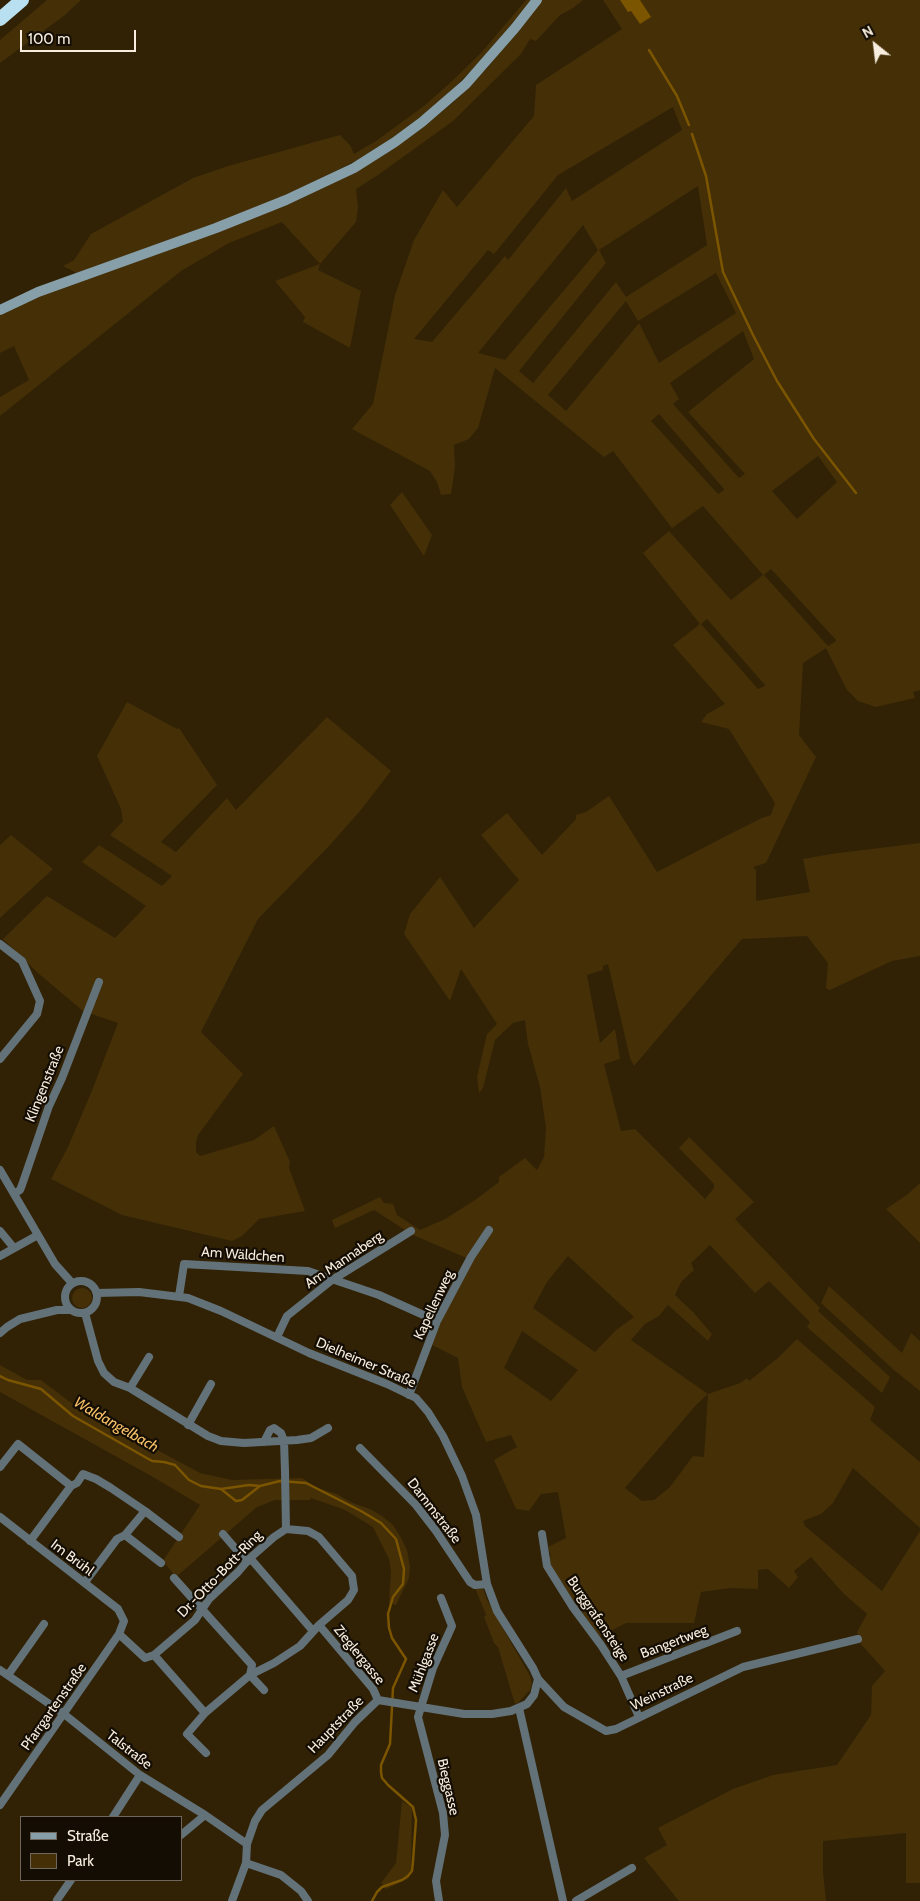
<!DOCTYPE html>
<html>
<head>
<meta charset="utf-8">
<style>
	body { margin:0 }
	#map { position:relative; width:920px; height:1901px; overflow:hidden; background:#312206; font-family:Cabin,sans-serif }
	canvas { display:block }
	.legend { position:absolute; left:20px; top:1816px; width:162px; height:65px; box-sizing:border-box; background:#140d03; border:1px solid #6f675b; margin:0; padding:6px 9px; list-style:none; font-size:15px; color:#f8edde }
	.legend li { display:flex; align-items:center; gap:10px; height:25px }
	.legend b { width:25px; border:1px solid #6f675b }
	.north { position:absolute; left:850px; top:20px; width:50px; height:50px; -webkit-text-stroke:4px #140d03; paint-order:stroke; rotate:331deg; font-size:14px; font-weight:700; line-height:20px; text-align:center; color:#f8edde }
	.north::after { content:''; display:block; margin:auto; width:18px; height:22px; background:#f8edde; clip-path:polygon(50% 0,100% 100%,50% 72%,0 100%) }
	.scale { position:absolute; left:20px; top:30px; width:116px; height:22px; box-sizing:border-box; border:2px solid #f8edde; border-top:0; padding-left:6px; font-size:15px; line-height:18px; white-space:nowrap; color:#f8edde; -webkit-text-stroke:4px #140d03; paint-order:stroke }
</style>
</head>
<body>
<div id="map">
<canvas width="920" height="1901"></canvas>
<ul class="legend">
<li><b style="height:6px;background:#869fa9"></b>Straße</li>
<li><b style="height:14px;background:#442f07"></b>Park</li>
</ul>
<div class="north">N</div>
<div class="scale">100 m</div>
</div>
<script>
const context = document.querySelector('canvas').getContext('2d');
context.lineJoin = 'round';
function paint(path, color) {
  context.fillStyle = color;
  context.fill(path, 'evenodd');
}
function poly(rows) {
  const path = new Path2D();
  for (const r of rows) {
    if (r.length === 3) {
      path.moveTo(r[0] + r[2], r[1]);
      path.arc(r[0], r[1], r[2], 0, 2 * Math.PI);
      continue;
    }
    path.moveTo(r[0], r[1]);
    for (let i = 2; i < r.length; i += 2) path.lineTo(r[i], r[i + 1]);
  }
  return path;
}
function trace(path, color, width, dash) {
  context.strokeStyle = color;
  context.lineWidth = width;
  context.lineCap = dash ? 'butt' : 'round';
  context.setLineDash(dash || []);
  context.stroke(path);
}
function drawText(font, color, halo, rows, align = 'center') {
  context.font = font + ' Cabin,sans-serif';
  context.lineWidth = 4.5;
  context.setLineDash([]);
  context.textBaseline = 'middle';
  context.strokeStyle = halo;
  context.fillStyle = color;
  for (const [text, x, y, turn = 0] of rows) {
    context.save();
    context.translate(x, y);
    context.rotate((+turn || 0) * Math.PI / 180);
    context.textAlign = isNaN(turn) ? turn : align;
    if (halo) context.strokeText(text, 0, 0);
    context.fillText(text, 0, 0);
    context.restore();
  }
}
const green = poly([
	[47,0,81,0,65,15,0,63,0,40],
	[526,0,531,0,489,52,453,89,418,119,385,143,357,160,304,187,230,218,77,273,63,266,74,260,91,234,193,178,228,166,340,135,350,145,354,154,376,141,424,106,450,83,481,53],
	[542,0,583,0,573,8,560,15,536,41,530,39,521,54,453,121,378,175,356,189,358,208,356,222,320,264,318,270,361,291,350,348,303,322,305,317,275,281,320,264,282,222,229,243,181,271,0,416,0,397,29,380,14,346,0,353,0,313,45,293,268,212,429,122,455,101,488,67],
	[603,0,920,0,920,690,913,692,915,698,876,707,858,701,847,690,826,648,803,663,799,735,816,757,766,863,753,867,756,870,756,901,810,892,803,859,831,854,920,843,920,956,892,961,830,990,826,988,828,963,807,936,742,939,634,1066,630,1058,608,964,603,966,603,970,587,975,600,1043,615,1029,620,1059,604,1064,621,1131,635,1129,705,1199,714,1188,714,1184,679,1148,689,1137,754,1202,735,1219,820,1308,818,1311,890,1377,882,1393,807,1327,810,1322,769,1281,755,1293,710,1245,691,1263,694,1270,681,1282,675,1295,694,1313,712,1334,708,1341,668,1305,659,1316,645,1324,631,1340,708,1394,740,1383,747,1378,749,1381,779,1357,797,1339,875,1407,870,1420,920,1462,920,1528,853,1468,833,1503,821,1514,803,1521,805,1526,882,1591,920,1531,920,1883,906,1883,906,1833,823,1841,823,1872,826,1901,679,1901,644,1858,667,1845,658,1828,733,1789,773,1775,837,1765,871,1715,872,1686,885,1671,860,1643,857,1632,867,1614,844,1594,811,1557,794,1571,798,1577,789,1588,768,1569,758,1570,758,1589,731,1588,701,1592,694,1623,626,1623,597,1638,575,1606,547,1559,551,1556,548,1547,566,1538,558,1492,541,1494,529,1511,516,1509,494,1460,517,1447,511,1435,486,1442,462,1387,458,1358,432,1345,444,1314,471,1260,411,1234,374,1210,335,1228,332,1220,380,1197,384,1203,393,1204,397,1215,420,1230,445,1219,475,1200,499,1182,499,1177,525,1158,537,1170,544,1157,546,1128,540,1087,528,1044,525,1020,513,1023,495,1040,483,1088,479,1093,477,1077,487,1034,497,1024,461,969,450,1001,404,934,410,914,440,877,474,928,519,880,481,835,507,813,542,855,576,819,576,815,586,812,609,796,657,872,726,836,762,818,771,815,775,803,729,729,701,722,707,714,725,704,673,645,700,624,643,553,669,531,731,600,763,575,703,506,672,528,613,451,604,457,495,368,478,428,469,439,454,445,455,467,451,494,441,495,437,482,430,471,352,429,373,404,395,295,414,240,443,190,457,207,534,116,536,85,622,29],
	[673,107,682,130,572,201,566,188,508,260,505,256,432,342,414,339,488,250,494,254,499,248,558,175],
	[698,186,707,245,626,297,616,282,533,383,519,371,606,263,599,250],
	[583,225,598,250,505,360,478,353],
	[716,273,736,313,659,363,639,323,566,411,548,395,626,301,638,321],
	[743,331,754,359,688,412,745,474,739,478,673,404,679,399,670,383],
	[659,414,724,489,724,490,718,494,651,421],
	[818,456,837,482,797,519,772,491],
	[771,569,836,640,836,641,828,646,764,575],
	[707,619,765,685,765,686,758,689,701,624],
	[568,1256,634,1317,616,1330,595,1352,533,1308,547,1282],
	[522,1331,578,1370,551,1401,504,1368],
	[708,1394,704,1457,693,1456,670,1487,654,1500,642,1501,625,1488,696,1405],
	[402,492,432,535,424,556,390,505],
	[127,702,177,729,179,728,217,785,161,842,176,852,227,798,236,810,327,717,391,771,360,811,330,845,258,919,201,1032,243,1074,198,1135,196,1141,196,1152,200,1156,254,1140,274,1126,290,1162,289,1168,305,1211,259,1219,242,1236,232,1241,122,1215,51,1179,68,1147,91,1093,118,1023,83,1011,38,973,3,939,47,896,115,938,146,906,82,862,99,845,162,886,172,876,110,835,123,821,121,809,97,756],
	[11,835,53,869,0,918,0,845],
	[920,1183,920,1243,886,1209,908,1194],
	[829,1286,902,1353,911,1333,920,1341,920,1391,894,1370,821,1303],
	[82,1298,10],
	[0,1365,27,1380,41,1380,74,1405,200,1473,232,1480,302,1478,317,1488,337,1494,350,1502,370,1509,382,1516,393,1525,400,1536,407,1550,410,1566,409,1578,396,1605,389,1603,391,1572,389,1559,373,1527,345,1510,311,1498,310,1500,275,1500,257,1507,176,1577,163,1561,200,1505,153,1477,0,1392],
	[475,1588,483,1589,487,1600,530,1676,532,1684,530,1690,518,1703,515,1704,498,1647,494,1643,484,1617,486,1615],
	[402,1801,412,1808,411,1873,408,1879,386,1889,381,1883,396,1863]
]);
const water = poly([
	[620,0,640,0,651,17,640,24,631,11,628,12]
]);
const stream = poly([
	[649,50,677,96,689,125],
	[692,134,706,176,723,272,753,335,777,381,814,439,856,493],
	[0,1376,8,1380,41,1389,73,1416,152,1461,164,1462,175,1465,189,1480,201,1486,221,1489,249,1485,260,1486,280,1481,306,1483,361,1511,381,1523,396,1539,404,1569,403,1584,393,1597,388,1614,389,1628,392,1638,406,1659,393,1688,390,1744,381,1765,381,1772,382,1778,388,1785,413,1807,416,1820,413,1861,412,1871,408,1876,402,1880,382,1887,377,1892,372,1901],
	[221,1489,236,1501,242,1500,260,1486]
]);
const street = poly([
	[0,944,22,961,40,1001,37,1014,0,1059],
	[0,1170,55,1264,72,1283],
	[14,1194,20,1190,22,1185,49,1106,62,1078,99,982],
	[0,1231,14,1248],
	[0,1256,38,1235],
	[81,1297,16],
	[97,1293,139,1292,188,1298,221,1311,309,1353,387,1384,416,1398,428,1412,443,1436,462,1476,476,1515,487,1584,497,1611,533,1668,538,1679],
	[179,1296,184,1264,308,1271,379,1295,437,1321],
	[85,1313,98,1361,104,1373,114,1382,130,1388,208,1436,221,1441,244,1443,297,1440,311,1438,328,1428],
	[0,1333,7,1327,20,1319,57,1310,71,1310],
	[277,1337,287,1316,332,1280,411,1231],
	[130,1388,149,1357],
	[409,1395,437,1321,471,1257,489,1230],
	[188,1425,211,1384],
	[264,1442,270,1430,274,1428,281,1433,284,1441,285,1471,286,1529],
	[360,1448,416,1505,436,1531,470,1582,475,1585,487,1584],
	[0,1467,18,1444,71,1486],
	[0,1517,118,1609,124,1621,119,1634,0,1805],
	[223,1534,247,1562],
	[542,1534,547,1566,572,1606,601,1645,621,1676,639,1717],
	[125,1535,161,1563],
	[30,1541,71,1486,77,1483,83,1474,96,1479,111,1488,145,1511,179,1537],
	[250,1558,313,1631],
	[174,1578,252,1665,250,1675,264,1690],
	[85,1582,117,1539,125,1535,145,1511],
	[319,1625,373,1689,378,1700],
	[119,1634,145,1658,154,1655,205,1713],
	[154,1655,195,1620,209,1599,238,1572,250,1558,274,1537,286,1529,308,1531,319,1537,352,1576,354,1590,348,1600,319,1625,300,1646,274,1663,250,1675,205,1713,187,1734,206,1753],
	[0,1670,64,1714,140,1775,205,1815,247,1844],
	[8,1675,44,1624],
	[621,1676,737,1631],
	[519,1708,563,1901],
	[113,1817,140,1775],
	[181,1835,205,1815],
	[246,1863,281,1875,301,1891,308,1901],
	[57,1900,71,1880],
	[232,1901,246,1863,247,1844,255,1821,262,1810,328,1755,355,1722,378,1700,464,1714,492,1714,511,1711,527,1704,534,1695,538,1679,564,1707,606,1731,616,1729,743,1667,858,1639],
	[439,1901,436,1881,445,1835,443,1813,418,1717,433,1668,452,1626,441,1598],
	[576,1901,632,1868]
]);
const secondary = poly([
	[0,310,38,292,216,228,286,200,354,168,395,142,422,122,466,84,515,28,537,0]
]);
const highway = poly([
	[0,19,22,0]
]);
const streetNames = [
	["Klingenstraße",45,1084,-68],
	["Am Wäldchen",243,1255,4],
	["Am Mannaberg",344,1260,-34],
	["Kapellenweg",434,1305,-65],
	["Dielheimer Straße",366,1363,23],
	["Dammstraße",434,1511,52],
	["Im Brühl",72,1558,37],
	["Dr.-Otto-Bott-Ring",220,1574,-46],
	["Burggrafensteige",598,1619,56],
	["Bangertweg",674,1642,-21],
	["Zieglergasse",359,1655,51],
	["Mühlgasse",424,1663,-69],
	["Weinstraße",662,1692,-26],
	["Pfarrgartenstraße",54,1707,-55],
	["Hauptstraße",336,1725,-46],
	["Talstraße",129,1750,38],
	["Bieggasse",448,1787,77]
];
const waterNames = [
	["Waldangelbach",116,1425,30]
];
paint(green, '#442f07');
paint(water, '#7b5500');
trace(stream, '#7b5500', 2.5);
trace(street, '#637279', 8);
trace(secondary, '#869fa9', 10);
trace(highway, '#b9e0f0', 14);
drawText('14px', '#f8edde', '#140d03', streetNames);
drawText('italic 15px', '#f7c167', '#140d03', waterNames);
</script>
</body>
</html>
